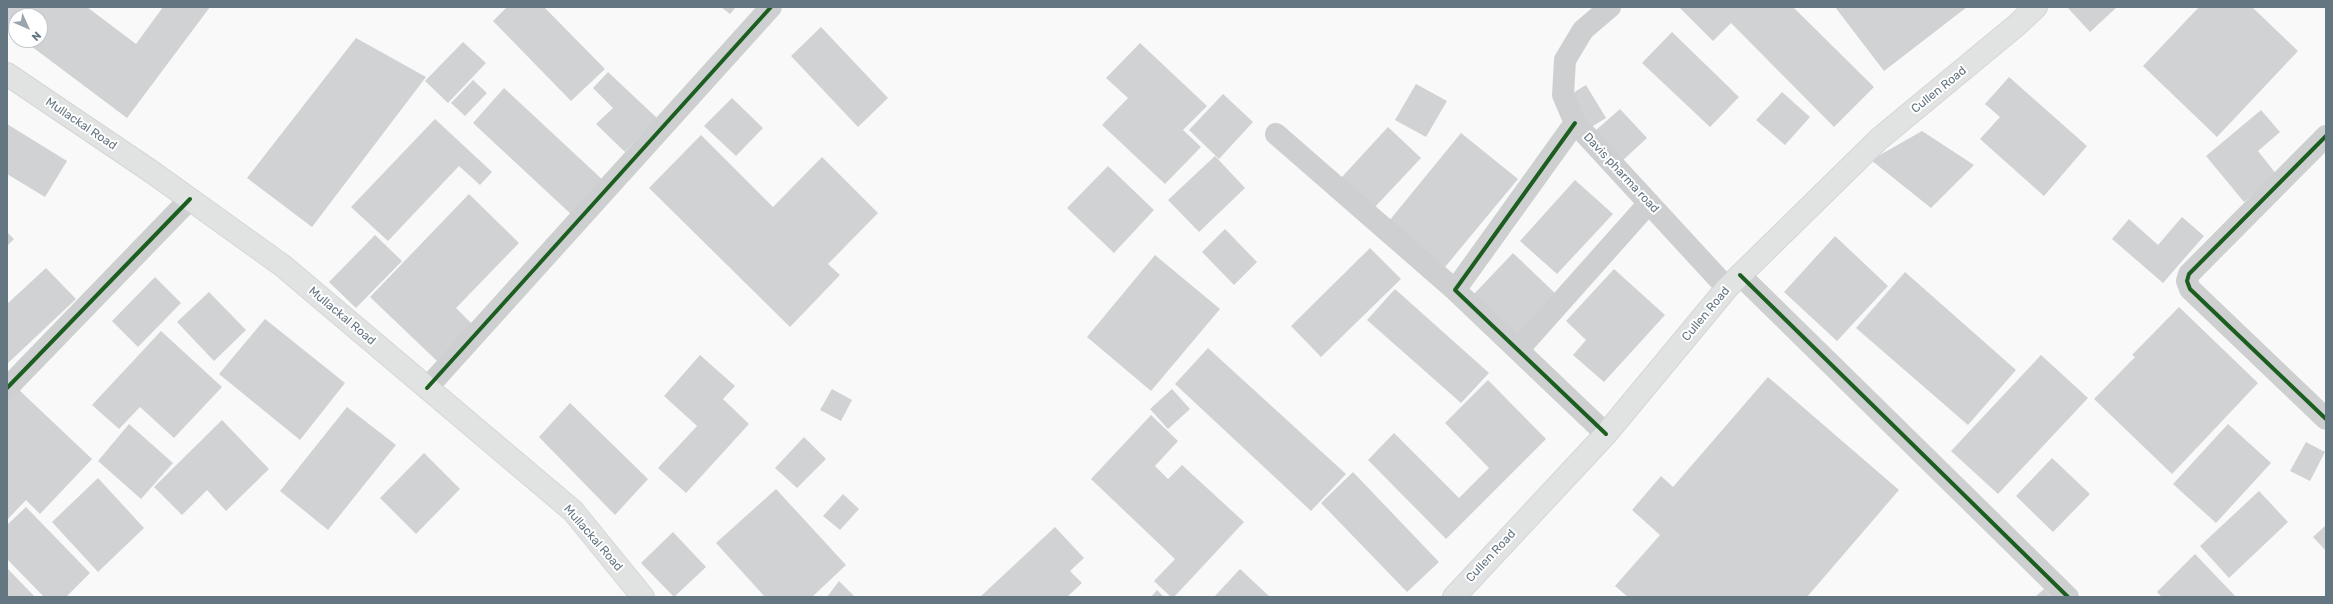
<!DOCTYPE html>
<html>
<head>
<meta charset="utf-8">
<style>
	body { margin:0 }
	#map { position:relative; width:2333px; height:604px; overflow:hidden; background:#f9f9f9; font-family:Rubik,sans-serif }
	canvas { display:block }
	.frame { position:absolute; inset:0; border:8px solid #657683; pointer-events:none }
	.north { position:absolute; left:8px; top:8px; width:40px; height:40px; box-sizing:border-box; background:#fff; border:1px solid #c1c8cd; border-radius:50%; rotate:135deg; font-size:11px; font-weight:700; line-height:16px; text-align:center; color:#657683 }
	.north::after { content:''; display:block; margin:auto; width:14px; height:18px; background:#99a4ac; clip-path:polygon(50% 0,100% 100%,50% 72%,0 100%) }
</style>
</head>
<body>
<div id="map">
<canvas width="2333" height="604"></canvas>
<div class="frame"></div>
<div class="north">N</div>
</div>
<script>
const context = document.querySelector('canvas').getContext('2d');
context.lineJoin = 'round';
function paint(path, color) {
  context.fillStyle = color;
  context.fill(path, 'evenodd');
}
function poly(rows) {
  const path = new Path2D();
  for (const r of rows) {
    path.moveTo(r[0], r[1]);
    for (let i = 2; i < r.length; i += 2) path.lineTo(r[i], r[i + 1]);
  }
  return path;
}
function trace(path, color, width, dash) {
  context.strokeStyle = color;
  context.lineWidth = width;
  context.lineCap = dash ? 'butt' : 'round';
  context.setLineDash(dash || []);
  context.stroke(path);
}
function drawText(font, color, halo, rows, align = 'center') {
  context.font = font + ' Rubik,sans-serif';
  context.lineWidth = 4;
  context.setLineDash([]);
  context.textBaseline = 'middle';
  context.strokeStyle = halo;
  context.fillStyle = color;
  for (const [text, x, y, turn = 0] of rows) {
    context.save();
    context.translate(x, y);
    context.rotate((+turn || 0) * Math.PI / 180);
    context.textAlign = isNaN(turn) ? turn : align;
    if (halo) context.strokeText(text, 0, 0);
    context.fillText(text, 0, 0);
    context.restore();
  }
}
const building = poly([
	[7,7,87,7,136,44,163,7,210,7,127,118,23,40,40,40,40,16,16,16,16,35,7,28],
	[507,7,544,7,605,69,571,101,493,21],
	[721,7,736,7,730,14],
	[1679,7,1793,7,1874,87,1834,127,1731,23,1713,41],
	[1835,7,1967,7,1884,71],
	[2067,7,2117,7,2090,32],
	[2199,7,2252,7,2298,51,2217,137,2143,66],
	[821,27,888,98,858,127,791,56],
	[1672,32,1739,97,1710,127,1642,63],
	[356,38,426,77,312,227,247,178],
	[463,42,486,63,448,103,425,81],
	[1140,43,1207,106,1183,130,1201,147,1165,184,1102,125,1128,98,1106,78],
	[608,72,657,118,625,152,596,124,613,108,593,88],
	[2009,77,2087,146,2044,196,1980,139,2000,117,1985,104],
	[473,80,487,93,465,116,451,103],
	[1416,84,1447,101,1426,137,1395,120],
	[1586,85,1606,118,1588,129,1568,96],
	[504,88,605,182,573,216,473,123],
	[1782,92,1810,117,1785,145,1756,120],
	[1223,94,1253,122,1219,159,1189,130],
	[732,98,763,128,736,156,704,126],
	[1620,109,1647,138,1622,161,1595,131],
	[2261,110,2280,132,2258,151,2277,175,2244,202,2206,156],
	[435,119,492,172,480,185,459,166,388,241,351,207],
	[7,124,67,161,45,197,7,174],
	[1388,127,1421,158,1374,208,1341,178],
	[1922,131,1974,165,1931,208,1871,160],
	[1461,133,1518,179,1445,267,1389,221],
	[701,135,773,207,822,157,878,213,828,264,840,275,790,327,649,188],
	[1215,156,1245,188,1199,232,1168,200],
	[1108,166,1154,210,1114,253,1067,208],
	[1575,180,1613,214,1557,274,1520,241],
	[469,194,519,243,456,308,473,325,437,361,370,297],
	[2182,217,2204,236,2163,283,2112,239,2129,219,2158,245],
	[1225,229,1257,262,1234,285,1202,252],
	[7,232,14,239,7,246],
	[375,235,402,261,356,308,329,282],
	[1835,236,1888,286,1837,341,1784,292],
	[1370,248,1401,279,1321,357,1291,326],
	[1513,253,1557,295,1518,336,1474,294],
	[1155,255,1220,309,1151,391,1087,337],
	[46,268,76,299,7,364,7,304],
	[1614,269,1665,315,1604,382,1573,355,1586,340,1566,321],
	[1905,272,2016,370,1968,425,1856,328],
	[155,277,181,303,138,347,112,321],
	[1395,289,1489,373,1461,403,1367,320],
	[209,292,246,330,214,361,177,322],
	[2179,307,2258,383,2172,474,2094,399,2135,357,2132,355],
	[265,319,345,383,300,440,219,374],
	[161,331,222,387,174,438,140,407,119,429,92,405],
	[1208,348,1346,474,1311,511,1175,384],
	[700,355,735,386,723,399,749,424,686,493,658,468,697,426,664,396],
	[2041,355,2088,398,1998,494,1951,451],
	[1768,377,1899,490,1807,597,1628,597,1615,586,1660,535,1632,510,1661,476,1673,487],
	[1488,380,1546,439,1446,539,1368,460,1394,433,1459,498,1489,468,1445,423],
	[17,388,92,459,40,514,26,500,7,520,7,399],
	[832,389,852,400,841,421,820,410],
	[1172,389,1190,409,1168,429,1150,409],
	[570,403,648,479,615,515,539,437],
	[347,407,396,445,328,530,280,491],
	[1151,415,1178,441,1155,466,1168,479,1182,465,1244,522,1174,597,1171,597,1154,581,1175,559,1091,479],
	[222,420,269,469,226,511,207,490,182,515,154,487],
	[129,424,173,463,141,499,98,461],
	[2228,424,2271,463,2216,523,2173,484],
	[804,437,826,459,797,488,775,468],
	[2306,442,2325,452,2310,481,2290,471],
	[424,453,460,489,416,534,380,498],
	[2052,458,2090,494,2053,532,2016,496],
	[1353,472,1439,562,1407,592,1321,503],
	[98,478,144,528,98,572,52,522],
	[776,489,846,565,812,597,765,597,716,543],
	[2259,491,2288,522,2229,578,2200,546],
	[843,494,859,509,840,530,823,516],
	[26,507,90,573,66,597,44,597,7,559,7,525],
	[2325,526,2326,526,2326,551,2313,537],
	[1055,527,1084,558,1070,571,1082,583,1067,597,980,597],
	[673,532,706,567,674,597,641,563],
	[2195,554,2236,597,2162,597,2157,592],
	[7,568,35,597,7,597],
	[1240,569,1270,597,1214,597],
	[839,581,855,597,827,597],
	[2044,589,2052,597,2035,597],
	[1157,590,1164,597,1151,597]
]);
const minor = poly([
	[1610,7,1583,30,1565,60,1563,95,1575,123,1727,288],
	[1575,123,1455,290,1606,434],
	[1276,134,1455,290],
	[2326,136,2189,274,2187,281,2190,289,2326,419],
	[1740,275,2068,597],
	[1518,350,1649,203],
	[7,388,190,199],
	[427,388,771,7]
]);
const major = poly([
	[7,74,152,172,283,266,573,511,643,597],
	[1454,597,1606,434,1727,288,1879,139,2018,24,2036,7]
]);
const cycleway = poly([
	[1575,123,1455,290,1606,434],
	[2326,136,2189,274,2187,281,2190,289,2326,419],
	[1740,275,2068,597],
	[7,388,190,199],
	[427,388,771,7]
]);
const streetNames = [
	["Cullen Road",1939,90,-39],
	["Mullackal Road",81,124,34],
	["Davis pharma road",1621,173,47],
	["Cullen Road",1706,314,-50],
	["Mullackal Road",342,316,40],
	["Mullackal Road",593,538,49],
	["Cullen Road",1491,556,-47]
];
paint(building, '#d0d2d3');
trace(major, '#d5d6d7', 24);
trace(minor, '#cecfd0', 22);
trace(major, '#e1e2e2', 22);
trace(cycleway, '#1b5e20', 4);
drawText('12px', '#657683', '#fff', streetNames);
</script>
</body>
</html>
